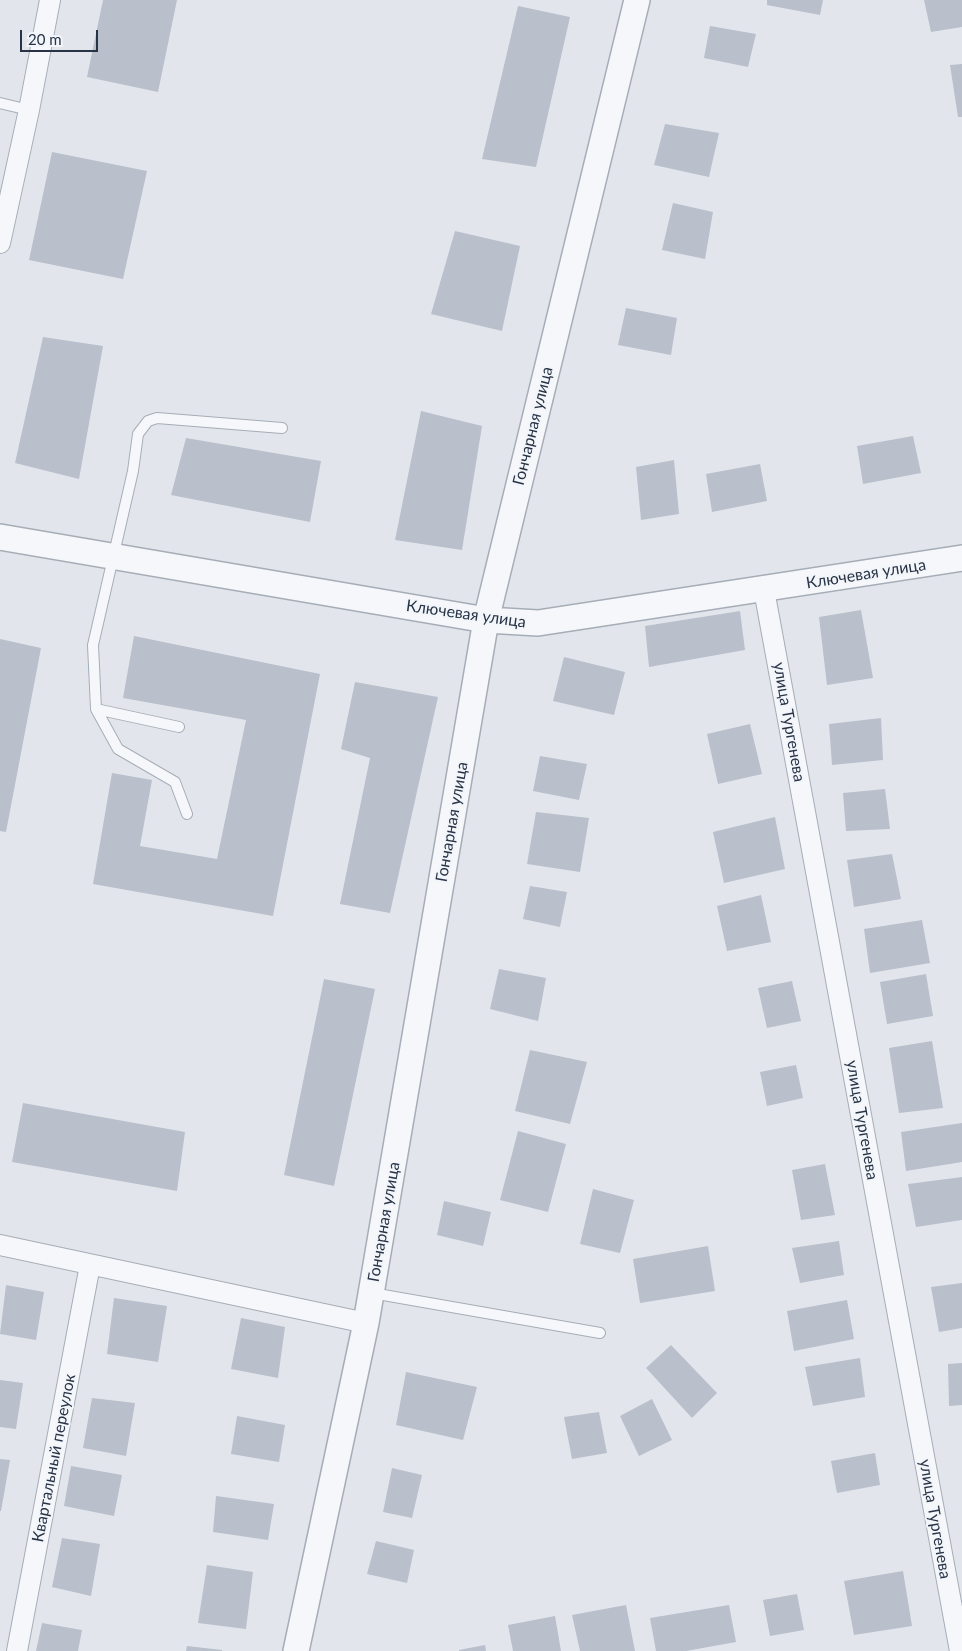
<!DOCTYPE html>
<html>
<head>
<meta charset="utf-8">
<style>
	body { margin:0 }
	#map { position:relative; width:962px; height:1651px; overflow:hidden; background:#e2e6ec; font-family:Lato,sans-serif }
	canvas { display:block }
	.scale { position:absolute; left:20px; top:30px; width:78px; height:22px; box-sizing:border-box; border:2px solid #283346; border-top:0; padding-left:6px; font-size:15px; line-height:18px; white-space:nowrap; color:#283346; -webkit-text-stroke:4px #f2f5f9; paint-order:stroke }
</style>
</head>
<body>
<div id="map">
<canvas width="962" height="1651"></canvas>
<div class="scale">20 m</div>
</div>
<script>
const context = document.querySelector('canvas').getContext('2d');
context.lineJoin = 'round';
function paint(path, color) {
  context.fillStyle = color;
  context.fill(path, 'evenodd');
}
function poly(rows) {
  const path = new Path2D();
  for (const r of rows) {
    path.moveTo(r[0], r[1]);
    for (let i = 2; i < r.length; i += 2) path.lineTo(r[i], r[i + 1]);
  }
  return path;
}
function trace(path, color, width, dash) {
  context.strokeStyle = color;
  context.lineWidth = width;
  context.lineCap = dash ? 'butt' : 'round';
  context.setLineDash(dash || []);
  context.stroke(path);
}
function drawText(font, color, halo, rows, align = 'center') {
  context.font = font + ' Lato,sans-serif';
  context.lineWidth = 4;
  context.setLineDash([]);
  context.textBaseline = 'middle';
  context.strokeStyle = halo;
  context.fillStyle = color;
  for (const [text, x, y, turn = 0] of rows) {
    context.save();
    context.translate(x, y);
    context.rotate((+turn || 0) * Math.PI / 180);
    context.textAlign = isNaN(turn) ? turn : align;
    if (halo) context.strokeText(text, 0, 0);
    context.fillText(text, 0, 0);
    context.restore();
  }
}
const building = poly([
	[103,0,177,0,158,92,87,77],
	[767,0,823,0,820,15,767,5],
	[924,0,962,0,962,27,931,32],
	[518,6,570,17,536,167,482,159],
	[710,26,756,34,748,67,704,58],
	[962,64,962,117,958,117,950,65],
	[665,124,719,133,709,177,654,165],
	[52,152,147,171,123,279,29,260],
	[673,203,713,212,705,259,662,250],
	[455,231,520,246,502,331,431,314],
	[626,308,677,318,671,355,618,345],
	[43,337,103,346,79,479,15,463],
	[421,411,482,426,462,550,395,540],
	[913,436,921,473,863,484,857,446],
	[186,438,321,461,310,522,171,495],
	[674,460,679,514,641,520,636,467],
	[760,464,767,501,712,512,706,474],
	[861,610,873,678,827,685,819,617],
	[740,611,745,650,649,667,645,626],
	[134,636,320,674,273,916,93,884,112,773,152,780,140,846,217,859,246,720,123,698],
	[0,639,41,648,6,832,0,831],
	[564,657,625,672,614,715,553,701],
	[355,682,438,697,390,913,340,904,370,758,341,749],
	[881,718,883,760,832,765,829,724],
	[750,724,762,774,718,784,707,734],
	[540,756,587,764,579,800,533,791],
	[885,789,890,829,846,831,843,793],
	[536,812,589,818,580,872,527,864],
	[775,817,785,869,724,883,713,832],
	[892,854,901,899,854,907,847,860],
	[530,886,567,892,560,927,523,919],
	[761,895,771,942,727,951,717,906],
	[922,920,930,963,870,973,864,929],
	[499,969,546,978,538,1021,490,1009],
	[926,974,933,1016,887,1024,880,982],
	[324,979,375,989,334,1186,284,1175],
	[792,981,801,1021,767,1028,758,988],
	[932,1041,943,1108,899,1113,889,1048],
	[530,1050,587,1062,570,1124,515,1111],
	[796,1065,803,1098,767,1106,760,1072],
	[23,1103,185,1132,177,1191,12,1162],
	[962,1123,962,1162,906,1171,901,1132],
	[518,1131,566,1144,548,1212,500,1200],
	[825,1164,835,1215,801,1220,792,1170],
	[962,1177,962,1220,916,1227,908,1184],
	[593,1189,634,1200,620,1253,580,1244],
	[444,1201,491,1212,483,1246,437,1235],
	[839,1241,844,1275,800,1283,792,1248],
	[708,1246,715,1291,640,1303,633,1259],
	[962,1283,962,1328,939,1332,931,1287],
	[6,1285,44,1292,36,1340,0,1334],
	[114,1298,167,1306,158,1362,107,1354],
	[847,1300,854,1339,794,1351,787,1311],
	[241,1318,285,1327,278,1378,231,1369],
	[671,1345,717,1393,692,1418,646,1368],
	[860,1358,865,1397,813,1406,805,1367],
	[962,1363,962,1405,949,1406,948,1364],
	[406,1372,477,1387,463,1440,396,1425],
	[0,1380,23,1383,16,1429,0,1427],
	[92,1398,135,1403,126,1456,83,1448],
	[652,1399,672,1440,639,1456,620,1416],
	[599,1412,607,1453,572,1459,564,1417],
	[237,1416,285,1425,279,1462,231,1454],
	[875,1453,880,1485,837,1493,831,1461],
	[0,1459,10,1460,1,1511,0,1511],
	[71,1466,122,1475,114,1516,64,1506],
	[392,1468,422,1475,412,1518,383,1512],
	[216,1496,274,1504,268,1540,213,1532],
	[62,1538,100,1544,91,1596,52,1587],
	[376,1541,414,1550,407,1583,367,1574],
	[207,1565,253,1572,246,1629,198,1623],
	[903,1571,912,1626,854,1635,844,1581],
	[797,1594,804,1630,770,1636,763,1600],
	[626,1605,635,1651,580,1651,572,1615],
	[729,1605,736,1642,686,1651,656,1651,650,1618],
	[555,1616,561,1651,513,1651,508,1625],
	[42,1623,82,1630,78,1651,36,1651],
	[485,1645,486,1651,459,1651,459,1650],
	[187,1646,222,1650,222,1651,186,1651]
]);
const service = poly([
	[0,103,29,110],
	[96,709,179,727],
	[187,814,175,782,118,749,96,709,93,645,133,471,138,434,148,421,157,418,282,428],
	[372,1293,600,1333]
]);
const minor = poly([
	[0,243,29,110,50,0],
	[764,590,960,1651],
	[0,1245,366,1323],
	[17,1651,90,1265]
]);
const tertiary = poly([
	[0,537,486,620,538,623,962,558],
	[296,1651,366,1323,486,620,637,0]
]);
const streetNames = [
	["Гончарная улица",533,426,-76],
	["Ключевая улица",866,574,-9],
	["Ключевая улица",466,614,8],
	["улица Тургенева",789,722,80],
	["Гончарная улица",452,822,-80],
	["улица Тургенева",862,1120,80],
	["Гончарная улица",384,1222,-80],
	["Квартальный переулок",54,1458,-79],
	["улица Тургенева",935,1519,80]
];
paint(building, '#b9bfcb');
trace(service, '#a6adb7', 12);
trace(minor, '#a6adb7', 22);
trace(tertiary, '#a6adb7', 28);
trace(service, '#f6f7fa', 10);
trace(minor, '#f6f7fa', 20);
trace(tertiary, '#f6f7fa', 25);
drawText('16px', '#283346', '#f2f5f9', streetNames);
</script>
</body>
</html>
